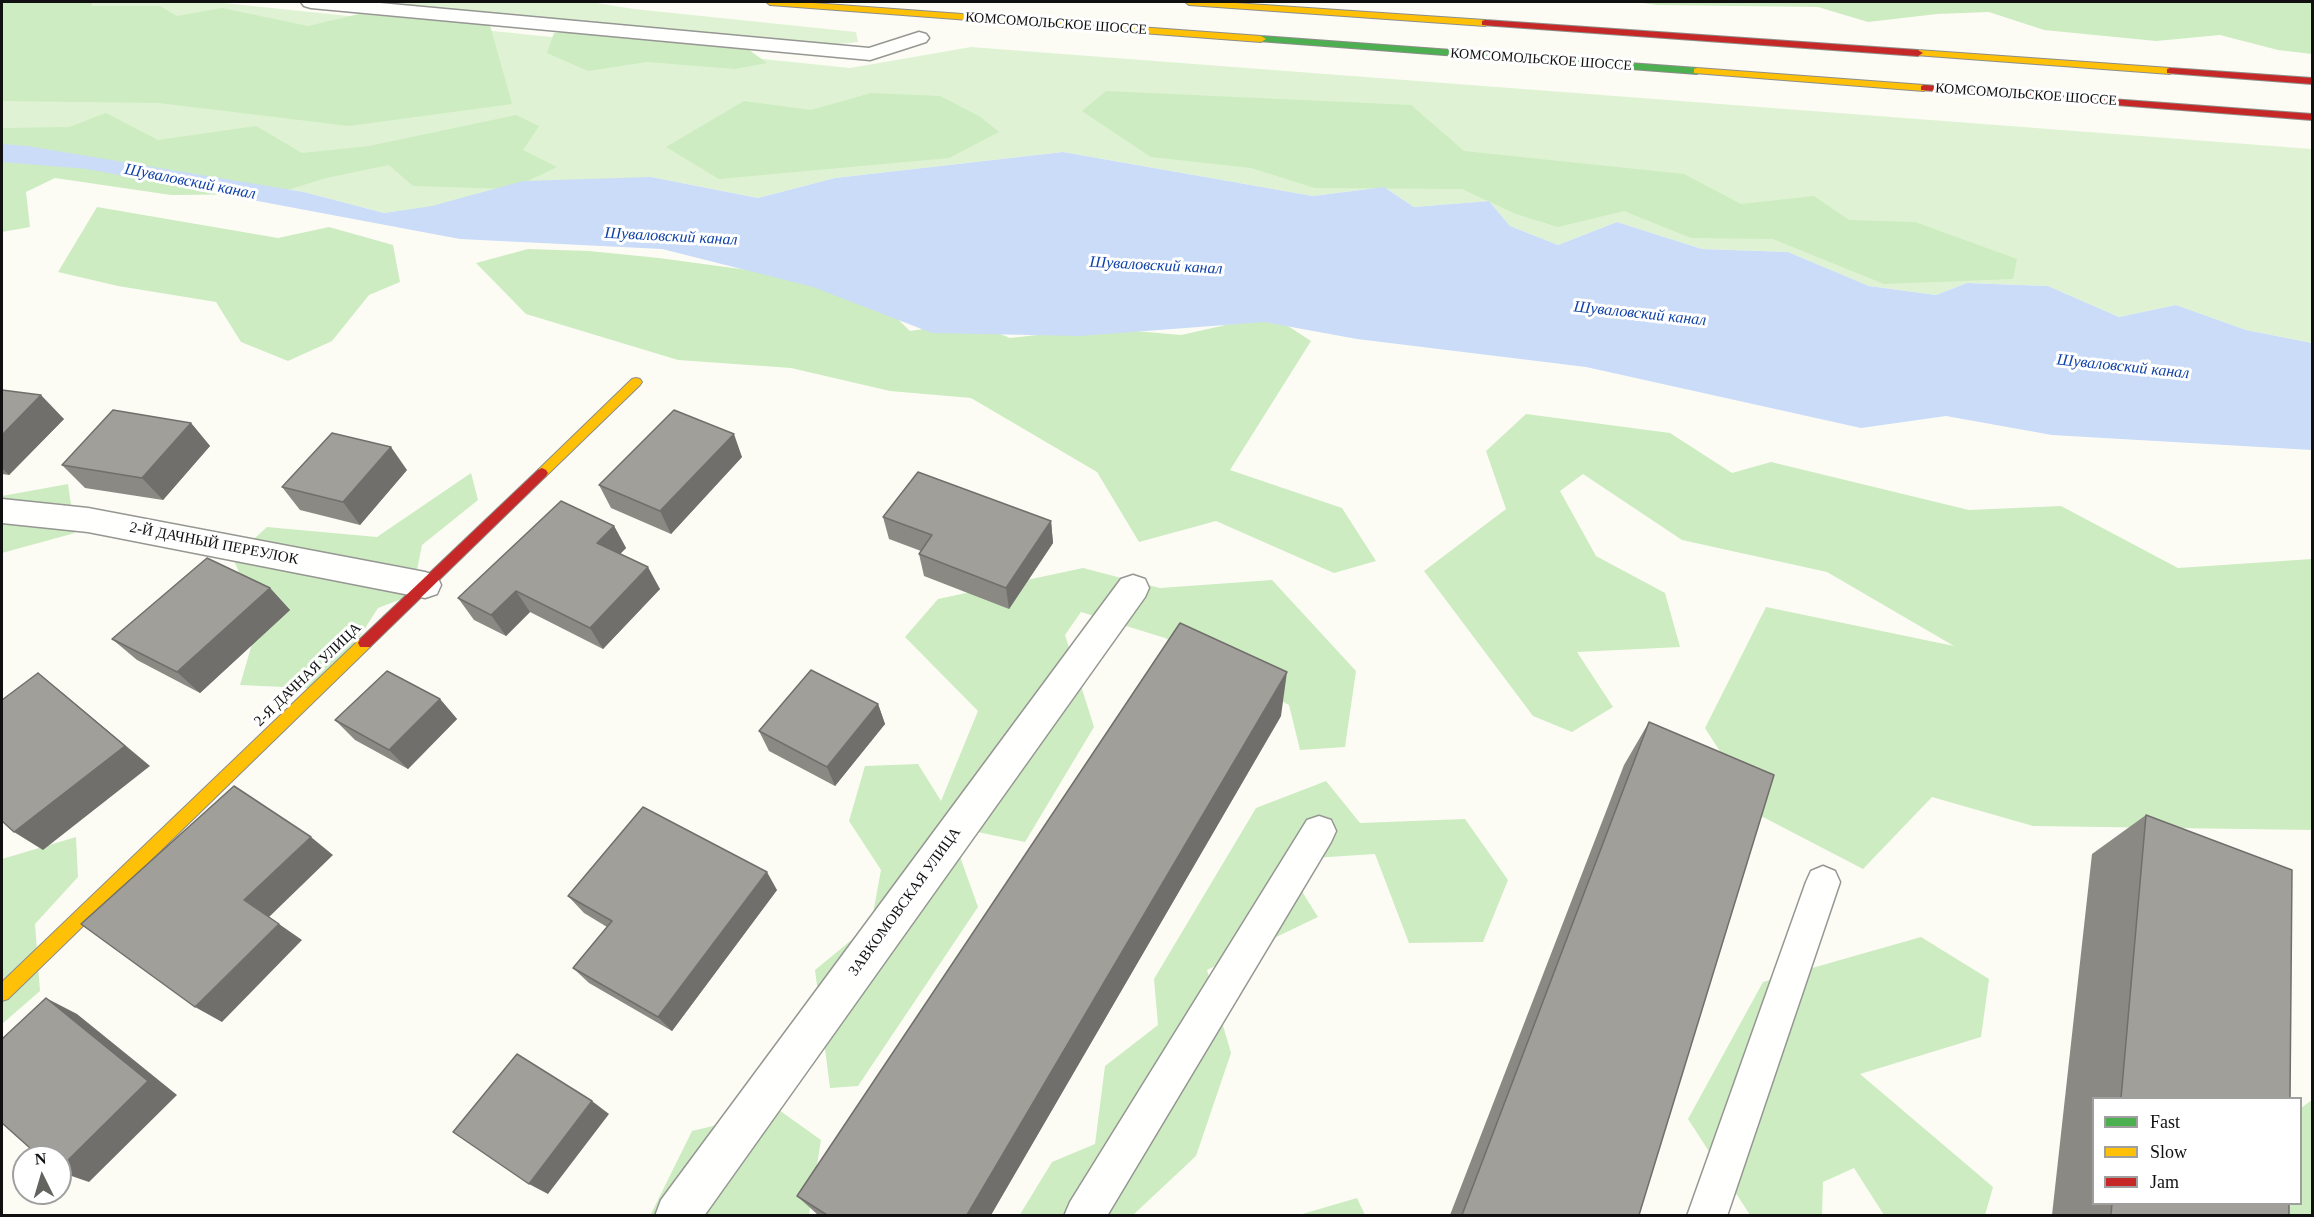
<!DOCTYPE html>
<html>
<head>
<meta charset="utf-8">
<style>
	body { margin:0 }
	#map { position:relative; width:2314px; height:1217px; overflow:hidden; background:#fcfcf5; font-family:"Times New Roman",serif }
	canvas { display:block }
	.frame { position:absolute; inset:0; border:3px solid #101010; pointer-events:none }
	.legend { position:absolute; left:2092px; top:1097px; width:210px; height:108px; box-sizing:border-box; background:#fff; border:2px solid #9f9f9f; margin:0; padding:8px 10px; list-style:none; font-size:18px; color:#101010 }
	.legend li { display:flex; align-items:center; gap:12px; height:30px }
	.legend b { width:30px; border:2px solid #9f9f9f }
	.north { position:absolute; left:12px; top:1145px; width:60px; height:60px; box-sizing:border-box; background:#fff; border:2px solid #9f9f9f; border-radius:50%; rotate:355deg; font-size:16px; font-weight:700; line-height:24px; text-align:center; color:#101010 }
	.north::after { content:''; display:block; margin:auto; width:21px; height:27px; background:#636360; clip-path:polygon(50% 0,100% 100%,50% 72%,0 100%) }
</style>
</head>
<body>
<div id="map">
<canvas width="2314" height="1217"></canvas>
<div class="frame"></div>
<ul class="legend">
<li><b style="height:8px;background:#4caf50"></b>Fast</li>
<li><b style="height:8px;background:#ffc107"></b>Slow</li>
<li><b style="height:8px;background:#c62828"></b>Jam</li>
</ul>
<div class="north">N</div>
</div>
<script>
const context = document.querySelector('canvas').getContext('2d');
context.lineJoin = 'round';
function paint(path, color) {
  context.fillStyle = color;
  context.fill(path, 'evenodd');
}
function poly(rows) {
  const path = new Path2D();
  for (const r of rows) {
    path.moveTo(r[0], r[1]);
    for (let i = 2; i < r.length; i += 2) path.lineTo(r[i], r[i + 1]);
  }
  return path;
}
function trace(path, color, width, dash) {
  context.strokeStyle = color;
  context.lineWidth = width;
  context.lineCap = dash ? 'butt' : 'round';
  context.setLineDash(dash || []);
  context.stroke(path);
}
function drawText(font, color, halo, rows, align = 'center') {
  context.font = font + ' "Times New Roman",serif';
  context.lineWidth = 6;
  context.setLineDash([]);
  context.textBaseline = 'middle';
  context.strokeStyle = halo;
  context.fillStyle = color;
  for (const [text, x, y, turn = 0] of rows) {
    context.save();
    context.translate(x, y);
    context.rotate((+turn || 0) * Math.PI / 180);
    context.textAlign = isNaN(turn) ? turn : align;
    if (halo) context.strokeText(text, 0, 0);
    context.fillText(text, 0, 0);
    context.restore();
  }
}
const green = poly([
	[2,2,214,2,850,68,971,47,2312,149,2312,343,2246,330,2176,305,2119,317,2048,286,1967,283,1936,295,1869,286,1788,252,1702,249,1617,222,1558,245,1510,226,1489,201,1414,207,1384,187,1313,196,1063,152,835,178,758,198,651,177,384,213,304,192,27,146,2,144],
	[379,2,590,2,634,9,856,32,858,42,832,45]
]);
const forest = poly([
	[2,2,93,2,91,6,160,6,177,16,222,8,308,26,359,14,490,25,512,104,349,126,159,103,2,101],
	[1635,2,2312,2,2312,54,2278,50,2220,35,2156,41,2044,30,1989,12,1937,14,1868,22,1818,7,1657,5],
	[578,31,745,47,767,63,735,69,647,62,588,71,547,53,554,33],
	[1106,91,1411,105,1464,151,1684,174,1741,204,1814,196,1849,220,1915,222,2017,259,2013,279,1884,284,1773,239,1691,238,1624,211,1558,227,1516,214,1462,189,1315,188,1251,168,1151,157,1082,111],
	[871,93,940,96,979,116,999,132,949,158,719,179,666,147,744,101,811,110],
	[106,113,158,140,256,126,302,153,369,146,516,115,539,126,523,150,557,167,511,189,413,186,389,165,326,178,275,194,171,195,55,178,26,192,30,227,2,232,2,128,69,127],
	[97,207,278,238,329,227,393,245,400,282,369,295,332,341,288,361,241,342,216,302,118,286,58,272],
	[528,249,589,251,659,258,792,276,876,298,910,331,971,322,1010,338,1101,328,1181,335,1271,315,1311,341,1230,470,1342,508,1376,561,1334,573,1216,521,1139,542,1097,472,971,398,890,391,791,368,678,360,526,314,476,263],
	[1526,414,1670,433,1732,473,1771,462,1969,510,2061,506,2178,568,2312,559,2312,830,2033,826,1932,797,1863,869,1761,816,1705,728,1766,607,1954,646,1827,572,1682,540,1583,474,1560,491,1596,556,1665,593,1680,647,1577,652,1613,707,1572,732,1533,716,1424,571,1506,509,1486,451],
	[471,473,478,500,422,545,412,595,378,608,326,689,240,685,259,620,233,558,267,527,377,537],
	[68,484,75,533,2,553,2,496],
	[1083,568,1160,588,1272,580,1356,671,1345,747,1300,750,1289,705,1165,638,1081,612,1065,635,1094,727,1025,842,949,826,978,907,858,1086,830,1088,815,970,871,924,881,870,849,821,865,766,918,764,941,801,978,711,905,637,938,599],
	[1326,781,1360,823,1465,819,1508,880,1483,942,1409,943,1375,854,1282,860,1318,917,1207,970,1231,1053,1196,1156,1133,1215,1019,1216,1052,1162,1095,1144,1105,1066,1158,1025,1154,979,1256,808],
	[76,837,78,877,35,924,40,991,2,1024,2,859],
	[1921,937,1989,979,1981,1037,1860,1074,1993,1187,1985,1215,1884,1215,1854,1168,1823,1182,1822,1215,1750,1215,1688,1119,1763,982],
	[2312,1100,2312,1215,2237,1215,2236,1204,2300,1204,2301,1108],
	[779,1110,821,1140,809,1215,650,1216,692,1131],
	[1357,1198,1365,1215,1299,1215]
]);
const water = poly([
	[2,144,27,146,304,192,384,213,432,206,523,181,651,177,758,198,835,178,1063,152,1313,196,1384,187,1414,207,1489,201,1510,226,1558,245,1617,222,1702,249,1788,252,1869,286,1936,295,1967,283,2048,286,2119,317,2176,305,2246,330,2312,343,2312,450,2052,435,1946,416,1861,428,1586,367,1357,339,1264,322,1080,336,932,333,813,287,662,249,460,239,87,169,2,162]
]);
const lane = poly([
	[301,2,369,2,869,48,919,32,926,34,929,38,926,42,870,60,311,8,304,6,301,2],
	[1319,816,1331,820,1336,831,1331,842,1107,1216,1064,1216,1070,1202,1307,820,1319,816],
	[1823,866,1835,871,1840,882,1727,1216,1687,1216,1806,882,1811,871,1823,866]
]);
const street = poly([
	[2,499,88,508,425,572,437,576,441,585,437,594,425,598,88,532,2,523,2,499],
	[1133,575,1145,579,1149,588,1145,597,704,1216,655,1216,661,1200,1121,579,1133,575]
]);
const fast = poly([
	[1261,36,1697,68,1702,71,1697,74,1258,41,1258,37,1261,36]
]);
const slow = poly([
	[766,2,799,2,1261,36,1266,39,1261,42,770,5,766,2],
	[1185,2,1220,2,1485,20,1490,23,1485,26,1189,5,1185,2],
	[1918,50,2170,68,2175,71,2170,74,1915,55,1915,51,1918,50],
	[1697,68,1924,85,1929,88,1924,91,1694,73,1694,69,1697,68],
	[636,378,640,379,642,382,640,385,546,476,538,476,536,473,538,470,632,379,636,378],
	[365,637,370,639,372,643,370,647,8,999,2,1001,2,982,360,639,365,637]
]);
const jam = poly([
	[1485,20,1918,50,1923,53,1918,56,1482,25,1482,21,1485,20],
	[2170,68,2312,78,2312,84,2167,73,2167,69,2170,68],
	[1924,85,2312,114,2312,120,1921,90,1921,86,1924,85],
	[542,468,546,470,548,473,546,476,370,647,360,647,358,643,360,639,538,470,542,468]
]);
const wall = poly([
	[2,390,64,419,9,475,2,474],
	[191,423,210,446,163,500,85,488,62,465],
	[742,457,671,534,611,508,599,485],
	[407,470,360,525,300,510,282,487],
	[883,517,1051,521,1053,543,1009,609,924,576,919,554,921,551,889,539],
	[614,526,626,548,620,554,660,589,603,649,530,612,506,636,474,620,458,598],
	[270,588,290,610,200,693,137,660,112,639],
	[440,699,457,719,408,769,355,740,335,720],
	[878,704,885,724,835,786,769,751,759,731],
	[1281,716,991,1215,818,1215,797,1196],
	[1649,722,1639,1215,1450,1215,1624,765],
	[2146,815,2290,1098,2094,1098,2094,1203,2289,1203,2289,1215,2052,1215,2092,854],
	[777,890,672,1031,589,983,573,968,607,927,584,913,568,896]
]);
const shadedWall = poly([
	[41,395,64,419,9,475,2,468,2,435],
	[191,423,210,446,163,500,142,478],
	[734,434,742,457,671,534,660,511],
	[391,447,407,470,360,525,343,502],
	[1051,521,1053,543,1009,609,1006,588],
	[614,526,626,548,609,565,597,543],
	[648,567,660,589,603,649,590,628],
	[270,588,290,610,200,693,177,672],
	[516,591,530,612,506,636,491,615],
	[1287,672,1281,716,991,1215,967,1215],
	[38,673,64,694,150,766,43,850,14,832],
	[440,699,457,719,408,769,389,750],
	[878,704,885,724,835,786,827,767],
	[311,837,333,855,269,917,244,900],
	[767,872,777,890,672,1031,658,1017],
	[279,924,302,940,222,1022,195,1007],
	[46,998,77,1014,177,1095,89,1182,60,1172],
	[592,1101,609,1114,548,1194,529,1184]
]);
const building = poly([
	[2,390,41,395,2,435,2,390],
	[113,410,191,423,142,478,62,465,113,410],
	[674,410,734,434,660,511,599,485,674,410],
	[332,433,391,447,343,502,282,487,332,433],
	[918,472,1051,521,1006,588,919,554,932,535,883,517,918,472],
	[561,501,614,526,597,543,648,567,590,628,516,591,491,615,458,598,561,501],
	[207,558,270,588,177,672,112,639,207,558],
	[1180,623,1287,672,967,1215,827,1215,797,1196,1180,623],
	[811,670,878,704,827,767,759,731,811,670],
	[387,671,440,699,389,750,335,720,387,671],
	[38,673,125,746,14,832,2,821,2,700,38,673],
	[1649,722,1774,775,1639,1215,1462,1215,1649,722],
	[234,786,311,837,244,900,279,924,195,1007,81,924,234,786],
	[643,807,767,872,658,1017,573,968,612,921,568,896,643,807],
	[2146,815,2292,870,2290,1098,2121,1098,2146,815],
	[46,998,148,1081,60,1168,60,1157,40,1157,2,1123,2,1039,46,998],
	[517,1054,592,1101,529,1184,453,1132,517,1054],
	[2112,1203,2289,1203,2289,1215,2111,1215,2112,1203]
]);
const farStreetnames = [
	["КОМСОМОЛЬСКОЕ ШОССЕ",1056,24,4],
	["КОМСОМОЛЬСКОЕ ШОССЕ",1541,60,4],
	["КОМСОМОЛЬСКОЕ ШОССЕ",2026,95,4]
];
const streetNames = [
	["2-Й ДАЧНЫЙ ПЕРЕУЛОК",214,544,11],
	["2-Я ДАЧНАЯ УЛИЦА",308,675,-44],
	["ЗАВКОМОВСКАЯ УЛИЦА",905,902,-54]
];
const waterNames = [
	["Шуваловский канал",190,182,11],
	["Шуваловский канал",671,237,3],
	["Шуваловский канал",1156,266,3],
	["Шуваловский канал",1640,314,6],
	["Шуваловский канал",2123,367,6]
];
paint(green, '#dff3d4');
paint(forest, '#cdecc1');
paint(water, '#cadcf8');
trace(lane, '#969693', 3);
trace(street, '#969693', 3);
trace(fast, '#8d8d8a', 2);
trace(slow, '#8d8d8a', 2);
trace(jam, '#8d8d8a', 2);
paint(lane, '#fffffe');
paint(street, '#fffffe');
paint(fast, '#4caf50');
paint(slow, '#ffc107');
paint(jam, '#c62828');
paint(wall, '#8a8984');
paint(shadedWall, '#706f6c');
paint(building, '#a09f9a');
trace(building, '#706f6c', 1.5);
drawText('14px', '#101010', '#fff', farStreetnames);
drawText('15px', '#101010', '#fff', streetNames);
drawText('italic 16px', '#1143a9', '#fff', waterNames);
</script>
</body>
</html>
